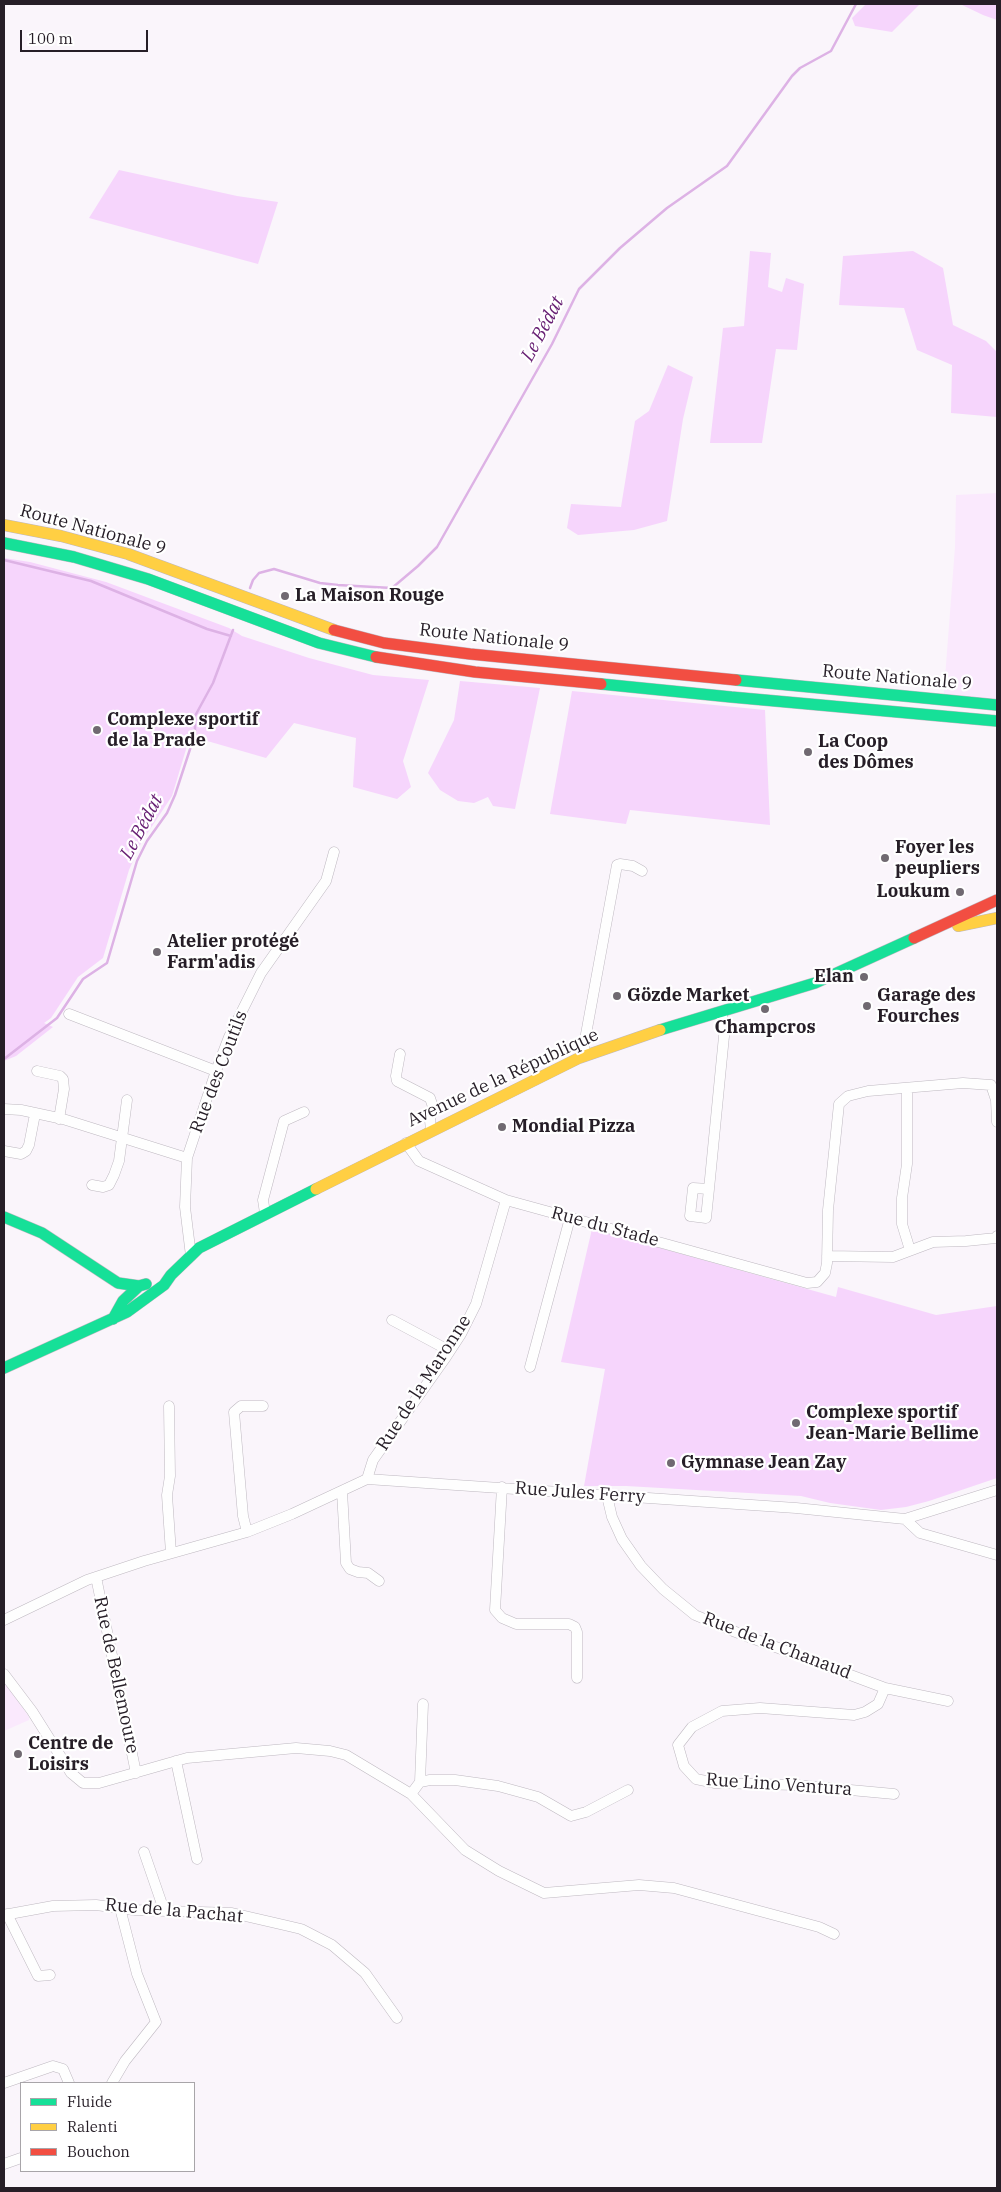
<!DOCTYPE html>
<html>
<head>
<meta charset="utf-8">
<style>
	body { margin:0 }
	#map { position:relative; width:1001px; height:2192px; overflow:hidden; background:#faf5fb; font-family:"IBM Plex Serif",serif }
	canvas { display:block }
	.frame { position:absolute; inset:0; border:5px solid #261e27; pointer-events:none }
	.legend { position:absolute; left:20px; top:2082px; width:175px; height:90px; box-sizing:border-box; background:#fff; border:1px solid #a8a5a9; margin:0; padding:6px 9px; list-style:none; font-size:15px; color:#261e27 }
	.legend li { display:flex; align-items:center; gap:10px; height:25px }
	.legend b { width:25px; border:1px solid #a8a5a9 }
	.scale { position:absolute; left:20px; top:30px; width:128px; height:22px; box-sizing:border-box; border:2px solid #261e27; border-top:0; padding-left:6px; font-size:15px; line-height:18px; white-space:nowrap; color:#261e27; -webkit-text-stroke:4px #fff; paint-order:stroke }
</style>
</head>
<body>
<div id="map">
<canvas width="1001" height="2192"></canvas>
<div class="frame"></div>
<ul class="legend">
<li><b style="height:6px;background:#16e098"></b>Fluide</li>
<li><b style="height:6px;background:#ffcf43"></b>Ralenti</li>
<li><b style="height:6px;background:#f24e42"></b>Bouchon</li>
</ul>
<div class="scale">100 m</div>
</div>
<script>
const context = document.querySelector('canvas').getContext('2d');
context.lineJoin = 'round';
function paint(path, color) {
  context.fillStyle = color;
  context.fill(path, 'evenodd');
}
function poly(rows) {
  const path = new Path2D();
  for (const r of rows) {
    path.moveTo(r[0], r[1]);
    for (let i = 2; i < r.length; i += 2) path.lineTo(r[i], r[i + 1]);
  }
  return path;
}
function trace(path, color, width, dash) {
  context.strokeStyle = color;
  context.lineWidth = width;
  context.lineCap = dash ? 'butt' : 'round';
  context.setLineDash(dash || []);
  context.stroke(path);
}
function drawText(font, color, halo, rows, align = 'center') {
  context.font = font + ' "IBM Plex Serif",serif';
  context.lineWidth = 4.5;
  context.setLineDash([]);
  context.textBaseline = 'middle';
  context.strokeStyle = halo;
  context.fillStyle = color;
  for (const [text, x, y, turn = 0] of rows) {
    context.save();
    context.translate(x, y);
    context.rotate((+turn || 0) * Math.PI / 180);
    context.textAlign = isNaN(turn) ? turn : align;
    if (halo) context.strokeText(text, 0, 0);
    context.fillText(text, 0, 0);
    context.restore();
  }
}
const built = poly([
	[997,493,997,708,943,704,955,547,956,495],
	[4,1681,29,1717,29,1720,4,1731]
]);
const green = poly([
	[866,4,920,4,892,32,855,26,852,18],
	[960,4,997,4,997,20,983,15],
	[119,170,237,196,278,202,258,264,89,218],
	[750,251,771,253,768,287,782,292,786,278,804,284,797,350,776,349,762,443,710,443,723,328,744,326],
	[913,251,943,268,953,325,986,341,997,352,997,417,951,413,952,365,917,350,904,308,839,305,843,256],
	[668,365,693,377,683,419,667,521,634,530,578,535,567,528,571,504,621,507,635,421,649,411],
	[4,558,30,562,106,582,229,628,242,636,309,658,373,675,429,680,403,761,411,787,397,799,353,787,356,738,294,723,266,758,190,736,172,796,141,843,129,870,103,958,78,977,51,1018,44,1023,53,1027,16,1056,4,1061],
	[460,681,540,688,515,809,493,806,488,797,474,803,458,801,440,790,428,773,454,720],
	[572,691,765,710,770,825,630,810,626,824,550,814],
	[592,1229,836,1297,838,1287,936,1315,997,1306,997,1478,929,1501,906,1507,881,1510,830,1503,801,1496,626,1486,584,1486,605,1369,561,1362]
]);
const stream = poly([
	[4,560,91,581,207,629,231,636],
	[250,588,253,580,259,573,274,569,320,583,338,585,392,588,418,566,437,547,552,344,579,289,620,248,667,208,727,166,792,76,800,68,831,51,856,4],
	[4,1059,57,1018,83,979,107,963,137,861,147,841,167,813,175,795,195,734,195,716,213,683,233,630]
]);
const street = poly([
	[69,1014,216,1071],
	[400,1054,396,1076,397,1081,430,1098,433,1107,430,1120,431,1131],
	[585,1056,584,1045,617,865,620,864,633,866,642,871],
	[37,1071,60,1076,63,1079,64,1089,59,1119],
	[907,1088,907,1164,902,1198,902,1224,910,1250],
	[4,1109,21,1110,63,1119,187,1158],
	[406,1143,419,1161,506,1200,807,1283,817,1282,825,1273,827,1263,828,1210,839,1104,848,1096,868,1091,963,1083,991,1085,996,1100,997,1122],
	[4,1151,21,1154,26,1151,29,1145,35,1114],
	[92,1185,103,1187,109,1185,114,1175,119,1161,127,1100],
	[709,1189,693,1188,690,1216,706,1218,709,1189,725,1026,721,1013],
	[265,1213,263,1200,284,1121,304,1112],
	[191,1256,185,1207,187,1158,216,1071,229,1037,261,973,326,881,334,852],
	[827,1256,893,1257,933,1242,966,1241,996,1238,997,1236],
	[392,1320,450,1351],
	[530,1367,570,1218],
	[169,1406,170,1476,167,1495,171,1553],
	[367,1479,373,1460,446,1357,461,1334,476,1304,506,1200],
	[502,1487,495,1610,502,1618,516,1624,569,1624,575,1627,577,1632,577,1678],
	[342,1491,346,1563,350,1569,358,1572,368,1573,379,1581],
	[607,1496,612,1517,622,1539,641,1566,663,1589,695,1615,733,1631,885,1688,948,1701],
	[905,1519,920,1533,997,1555],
	[247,1532,243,1516,234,1412,241,1406,263,1406],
	[96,1577,136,1773],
	[4,1620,87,1580,144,1561,247,1532,292,1514,367,1479,796,1508,905,1519,997,1490],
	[4,1674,32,1711,71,1773,83,1783,99,1783,187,1758,296,1748,330,1751,346,1755,411,1794,465,1850,499,1871,544,1893,639,1885,674,1888,819,1927,834,1934],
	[885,1688,878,1704,865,1712,854,1715,760,1708,722,1711,692,1727,678,1745,684,1766,696,1779,715,1783,796,1785,894,1794],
	[176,1761,197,1859],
	[420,1782,423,1704],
	[411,1794,420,1782,430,1780,455,1780,498,1786,538,1797,571,1816,586,1812,628,1790],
	[144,1852,164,1910],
	[7,1914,38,1976,50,1975],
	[4,1915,53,1906,96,1905,134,1910,232,1913,284,1925,301,1929,332,1945,365,1973,397,2018],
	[4,2083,53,2066,63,2069,69,2083],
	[112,2083,125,2061,156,2022,137,1974,120,1908],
	[4,2164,21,2158]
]);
const fast = poly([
	[4,543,74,557,148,579,319,643,376,657],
	[736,680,873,693],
	[601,684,731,697],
	[873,693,997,705],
	[731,697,997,721],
	[660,1030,815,983,914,938],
	[4,1217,42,1233,118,1283,139,1286],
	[113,1319,123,1301,139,1286,146,1284],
	[4,1368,127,1312,164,1285,171,1275,199,1248,316,1189]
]);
const slow = poly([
	[4,525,61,536,128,554,334,630],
	[958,926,997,918],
	[316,1189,579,1058,660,1030]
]);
const jam = poly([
	[334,630,384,643,470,654,736,680],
	[376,657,475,672,601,684],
	[914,938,997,900]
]);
const markers = [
	[285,596,5,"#706971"],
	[97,730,5,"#706971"],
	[808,752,5,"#706971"],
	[885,858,5,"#706971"],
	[960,892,5,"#706971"],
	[157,952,5,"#706971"],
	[864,977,5,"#706971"],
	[617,996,5,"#706971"],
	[867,1006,5,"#706971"],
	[765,1009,5,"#706971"],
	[502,1127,5,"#706971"],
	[796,1423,5,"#706971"],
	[671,1463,5,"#706971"],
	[18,1754,5,"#706971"]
];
const streetNames = [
	["Route Nationale 9",93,530,15],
	["Route Nationale 9",494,638,6],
	["Route Nationale 9",897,678,5],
	["Rue des Coutils",219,1072,-69],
	["Avenue de la République",503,1078,-25],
	["Rue du Stade",605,1227,15],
	["Rue de la Maronne",424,1383,-57],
	["Rue Jules Ferry",580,1493,4],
	["Rue de la Chanaud",777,1646,21],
	["Rue de Bellemoure",116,1675,78],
	["Rue Lino Ventura",779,1785,4],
	["Rue de la Pachat",174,1911,5]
];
const poiNames = [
	["La Maison Rouge",295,596],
	["Complexe sportif",107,720],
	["de la Prade",107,741],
	["La Coop",818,742],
	["des Dômes",818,763],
	["Foyer les",895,848],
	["peupliers",895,869],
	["Loukum",950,892,"right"],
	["Atelier protégé",167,942],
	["Farm'adis",167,963],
	["Elan",854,977,"right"],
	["Gözde Market",627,996],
	["Garage des",877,996],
	["Fourches",877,1017],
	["Champcros",765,1028,"center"],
	["Mondial Pizza",512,1127],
	["Complexe sportif",806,1413],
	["Jean-Marie Bellime",806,1434],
	["Gymnase Jean Zay",681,1463],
	["Centre de",28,1744],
	["Loisirs",28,1765]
];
const waterNames = [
	["Le Bédat",543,329,-62],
	["Le Bédat",142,827,-62]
];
paint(built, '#fae9fd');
paint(green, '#f6d5fc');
trace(stream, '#ddb2e5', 2.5);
trace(street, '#beb8c0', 11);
trace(fast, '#beb8c0', 12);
trace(slow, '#beb8c0', 12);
trace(jam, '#beb8c0', 12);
trace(street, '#fefefe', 10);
trace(fast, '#16e098', 11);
trace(slow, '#ffcf43', 11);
trace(jam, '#f24e42', 11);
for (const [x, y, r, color] of markers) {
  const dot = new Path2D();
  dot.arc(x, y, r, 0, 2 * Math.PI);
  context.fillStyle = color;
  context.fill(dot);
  trace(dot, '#fff', 2);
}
drawText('18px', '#261e27', '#fff', streetNames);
drawText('bold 18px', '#261e27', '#fff', poiNames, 'left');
drawText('italic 19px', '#682074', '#fff', waterNames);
</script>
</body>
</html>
